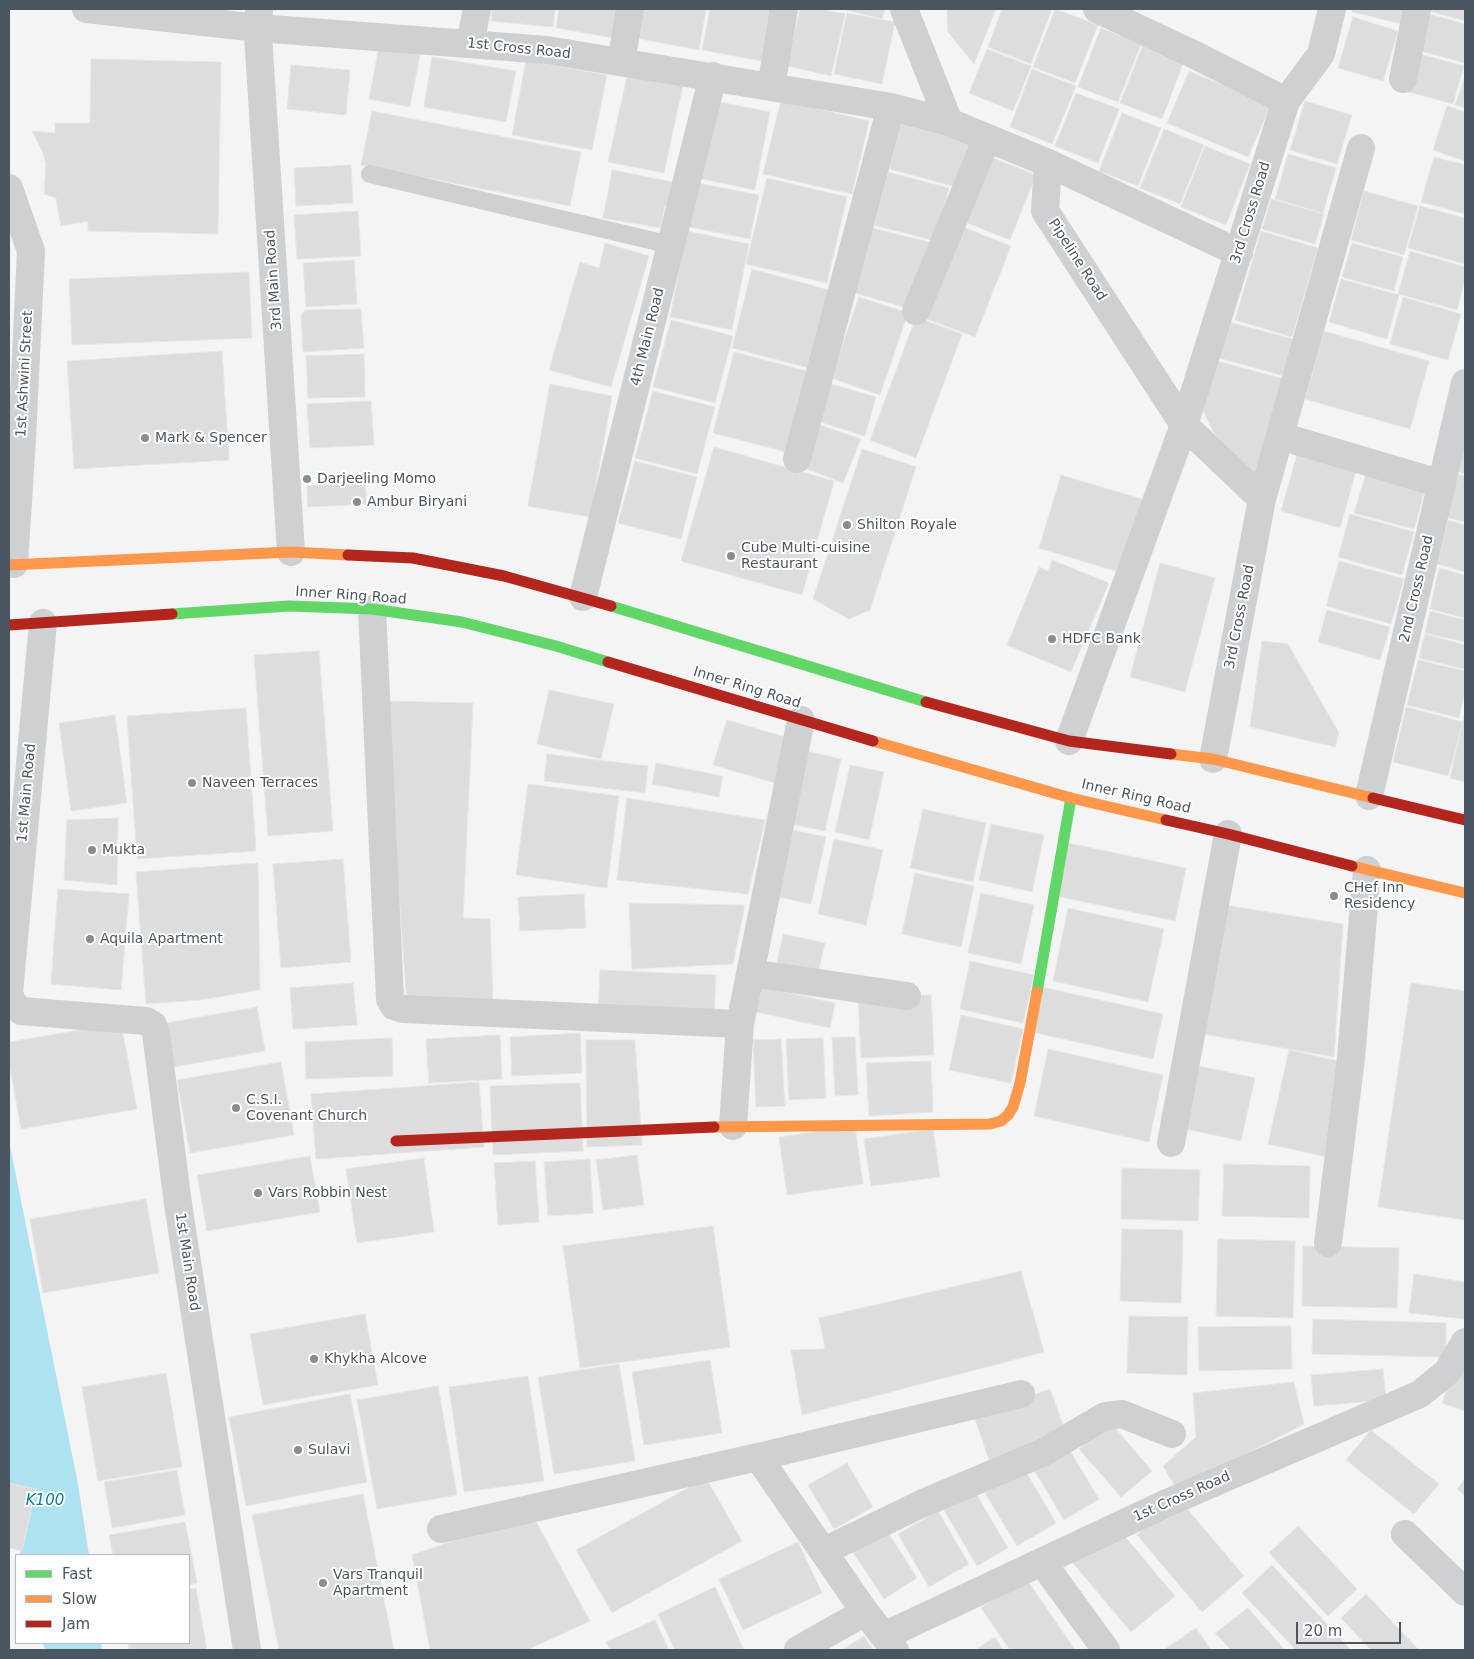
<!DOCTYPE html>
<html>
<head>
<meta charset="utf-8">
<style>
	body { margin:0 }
	#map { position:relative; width:1474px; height:1659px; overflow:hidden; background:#f4f4f4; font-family:"DejaVu Sans",sans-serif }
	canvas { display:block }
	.frame { position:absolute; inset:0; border:10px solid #4a5661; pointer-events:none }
	.legend { position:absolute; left:15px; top:1554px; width:175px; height:90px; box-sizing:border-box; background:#fff; border:1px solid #b7bbc0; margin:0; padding:6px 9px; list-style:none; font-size:15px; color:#4a5661 }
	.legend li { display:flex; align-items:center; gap:10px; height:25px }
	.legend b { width:25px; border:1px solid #b7bbc0 }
	.scale { position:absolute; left:1296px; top:1622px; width:105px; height:22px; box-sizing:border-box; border:2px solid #4a5661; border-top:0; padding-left:6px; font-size:15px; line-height:18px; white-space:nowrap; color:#4a5661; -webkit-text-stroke:4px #fff; paint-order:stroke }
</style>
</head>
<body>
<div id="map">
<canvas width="1474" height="1659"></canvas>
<div class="frame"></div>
<ul class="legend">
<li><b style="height:6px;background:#63d668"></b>Fast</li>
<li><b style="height:6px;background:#ff974d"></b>Slow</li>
<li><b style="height:6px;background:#b3261e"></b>Jam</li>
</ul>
<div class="scale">20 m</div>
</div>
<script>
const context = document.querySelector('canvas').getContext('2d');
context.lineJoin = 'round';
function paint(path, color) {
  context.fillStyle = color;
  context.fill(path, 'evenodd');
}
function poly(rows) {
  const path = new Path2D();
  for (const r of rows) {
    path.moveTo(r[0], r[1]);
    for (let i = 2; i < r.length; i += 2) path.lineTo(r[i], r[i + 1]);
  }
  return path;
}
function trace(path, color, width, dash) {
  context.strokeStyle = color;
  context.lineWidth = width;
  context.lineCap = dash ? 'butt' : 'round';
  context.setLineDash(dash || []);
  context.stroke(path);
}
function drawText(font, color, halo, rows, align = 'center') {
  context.font = font + ' "DejaVu Sans",sans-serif';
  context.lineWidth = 4;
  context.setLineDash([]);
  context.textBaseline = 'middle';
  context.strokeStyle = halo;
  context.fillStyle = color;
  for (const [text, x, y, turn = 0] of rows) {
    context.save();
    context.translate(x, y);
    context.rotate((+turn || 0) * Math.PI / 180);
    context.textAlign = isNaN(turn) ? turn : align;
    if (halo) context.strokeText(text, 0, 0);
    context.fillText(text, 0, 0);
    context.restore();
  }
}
const water = poly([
	[9,1141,78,1484,89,1555,21,1555,9,1504],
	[43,1643,101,1643,102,1650,45,1650]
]);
const building = poly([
	[492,9,555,9,553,27,491,21,492,9],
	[559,9,619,9,614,38,556,28,559,9],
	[641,9,706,9,699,50,636,38,641,9],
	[710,9,771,9,762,61,702,50,710,9],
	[800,9,821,9,845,14,831,76,787,66,800,9],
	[842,9,885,9,882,19,842,9],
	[948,9,996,9,974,64,948,32,947,12,948,9],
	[1002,9,1052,9,1031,64,988,47,1002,9],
	[1055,9,1098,25,1075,83,1033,67,1055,9],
	[1352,9,1406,9,1402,24,1352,12,1352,9],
	[1429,9,1465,9,1465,21,1428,11,1429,9],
	[847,13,895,22,882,84,834,74,847,13],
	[1430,14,1465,24,1465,63,1420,51,1430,14],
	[1353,17,1398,31,1383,81,1338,68,1353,17],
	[1101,28,1141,44,1118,102,1078,87,1101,28],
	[1143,45,1184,61,1162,119,1120,103,1143,45],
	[379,47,420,55,410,107,369,99,379,47],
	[987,49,1031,66,1013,111,969,93,987,49],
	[1416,53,1464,66,1453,104,1405,91,1416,53],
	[432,57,516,71,506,122,424,107,432,57],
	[91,59,221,62,218,234,88,231,88,221,61,226,56,198,44,194,46,164,43,153,32,131,55,133,55,123,90,123,91,59],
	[526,60,607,75,592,150,512,135,526,60],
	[291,65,350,70,346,115,287,109,291,65],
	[1032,69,1076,86,1052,144,1010,127,1032,69],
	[1189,71,1271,105,1248,157,1167,123,1189,71],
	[628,72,683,85,664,173,608,162,628,72],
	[1465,76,1465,108,1455,105,1465,76],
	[1076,93,1119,109,1098,163,1055,146,1076,93],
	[781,100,869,121,852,194,763,174,781,100],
	[714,101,770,112,755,190,698,178,714,101],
	[1305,101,1352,115,1337,164,1290,150,1305,101],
	[1447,106,1465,112,1465,161,1433,150,1447,106],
	[372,111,581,152,570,206,361,165,372,111],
	[1122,113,1161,128,1138,186,1099,171,1122,113],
	[901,122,973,142,960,188,889,169,901,122],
	[1164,129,1204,145,1180,204,1140,188,1164,129],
	[1205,146,1250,164,1226,225,1181,207,1205,146],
	[1288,154,1336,168,1323,213,1275,199,1288,154],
	[986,155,1036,175,1010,240,960,220,986,155],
	[1434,157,1465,165,1465,214,1421,202,1434,157],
	[351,165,353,203,296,206,294,168,351,165],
	[612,170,673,182,668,206,665,205,660,228,603,218,612,170],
	[888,172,949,188,935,241,874,225,888,172],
	[767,178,847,197,827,283,746,264,767,178],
	[698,183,759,195,750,239,689,227,698,183],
	[1364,191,1418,206,1404,255,1351,240,1364,191],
	[1271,199,1324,214,1315,244,1262,229,1271,199],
	[1420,206,1465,218,1465,264,1408,248,1420,206],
	[358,211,361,256,297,259,294,215,358,211],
	[958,225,1011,246,975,337,922,317,958,225],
	[872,228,933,243,914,310,855,293,872,228],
	[687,231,749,244,732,330,670,317,687,231],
	[1261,231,1318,248,1292,337,1235,320,1261,231],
	[605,243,649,256,611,387,549,370,580,262,599,268,605,243],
	[1352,243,1403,257,1394,291,1342,277,1352,243],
	[1410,251,1465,267,1465,279,1457,310,1398,294,1410,251],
	[354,260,357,304,306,307,303,263,354,260],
	[752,269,833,291,813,369,732,348,752,269],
	[249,272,252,338,72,345,69,279,249,272],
	[1341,279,1399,295,1387,339,1329,322,1341,279],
	[859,297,908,313,880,395,831,378,859,297],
	[1403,297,1461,314,1448,360,1390,344,1403,297],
	[361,309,364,348,303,352,301,316,305,310,361,309],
	[916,317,962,334,916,458,870,440,916,317],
	[671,320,733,336,715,403,653,387,671,320],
	[1229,322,1293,339,1284,376,1219,358,1229,322],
	[1324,331,1429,361,1410,429,1305,399,1324,331],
	[222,351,229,460,74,469,67,361,222,351],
	[734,352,807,371,786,452,713,433,734,352],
	[364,354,365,397,308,398,306,356,364,354],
	[1217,361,1288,380,1259,489,1217,439,1202,409,1217,361],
	[550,384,612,396,590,517,528,506,550,384],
	[831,384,876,397,865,436,820,422,831,384],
	[653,391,715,407,697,474,635,458,653,391],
	[371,401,374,445,310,448,307,404,371,401],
	[820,425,861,439,843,483,807,469,820,425],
	[1465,435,1465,474,1456,471,1465,435],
	[714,447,834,481,802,595,681,561,714,447],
	[862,449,916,467,870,610,849,619,813,599,862,449],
	[1298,451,1357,468,1340,528,1281,511,1298,451],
	[635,461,697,477,681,539,618,523,635,461],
	[1367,470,1426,486,1414,529,1354,513,1367,470],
	[1457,474,1465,476,1465,522,1446,517,1457,474],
	[1061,475,1145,500,1122,573,1039,548,1061,475],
	[365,482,367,504,308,507,307,486,365,482],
	[1350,514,1414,532,1402,575,1338,557,1350,514],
	[1448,520,1465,525,1465,572,1437,564,1448,520],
	[1052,560,1109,583,1071,672,1007,645,1039,567,1048,571,1052,560],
	[1339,561,1404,579,1391,624,1326,606,1339,561],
	[1160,563,1215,578,1185,692,1130,677,1160,563],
	[1439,568,1465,575,1465,618,1430,609,1439,568],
	[1327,610,1390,627,1380,660,1318,642,1327,610],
	[1430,611,1465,620,1465,642,1425,633,1430,611],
	[1425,634,1465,645,1465,669,1419,658,1425,634],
	[1262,641,1288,644,1339,733,1335,747,1250,727,1262,641],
	[319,651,333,831,268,836,254,655,319,651],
	[1418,660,1465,671,1465,691,1459,718,1407,705,1418,660],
	[549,690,614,704,601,759,537,744,549,690],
	[385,701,473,703,463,918,490,919,493,1001,407,1004,385,701],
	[1406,707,1463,722,1448,776,1393,762,1406,707],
	[246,708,256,851,137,859,127,716,246,708],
	[1465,711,1465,782,1450,778,1465,711],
	[115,715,127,803,71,811,59,723,115,715],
	[727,720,789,738,775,783,713,765,727,720],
	[807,751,841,759,825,831,791,824,807,751],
	[547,754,648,766,645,793,544,781,547,754],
	[656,763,723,776,719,797,652,784,656,763],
	[850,765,884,772,869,840,835,832,850,765],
	[528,784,619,796,607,888,516,875,528,784],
	[627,798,765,820,748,894,617,880,627,798],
	[923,809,986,823,973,882,910,868,923,809],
	[118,818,117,885,64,880,67,820,118,818],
	[991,824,1044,835,1032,892,979,880,991,824],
	[793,830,826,837,811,904,779,897,793,830],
	[834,839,883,850,866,925,818,914,834,839],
	[1068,843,1186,868,1175,921,1056,896,1068,843],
	[343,859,351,962,281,968,273,864,343,859],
	[258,863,260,990,200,1000,146,1004,136,872,258,863],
	[915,873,974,886,961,947,902,934,915,873],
	[58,889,129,894,121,990,51,984,58,889],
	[981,893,1034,905,1021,964,968,953,981,893],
	[584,894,586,928,520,931,518,897,584,894],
	[629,903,745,905,733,964,632,969,629,903],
	[1218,904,1343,924,1334,1057,1203,1034,1218,904],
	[1068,908,1164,929,1148,1002,1053,981,1068,908],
	[783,934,825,943,816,982,775,973,783,934],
	[970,961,1034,975,1023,1023,960,1009,970,961],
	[600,970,716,975,714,1018,598,1013,600,970],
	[353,983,357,1025,293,1029,290,988,353,983],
	[1411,983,1465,991,1465,1220,1378,1207,1411,983],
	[753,985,835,1003,830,1028,747,1010,753,985],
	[1042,987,1163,1014,1153,1059,1032,1032,1042,987],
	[931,995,934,1055,861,1058,858,998,931,995],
	[257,1007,265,1051,173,1067,166,1023,257,1007],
	[961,1015,1023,1029,1011,1083,949,1070,961,1015],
	[121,1023,137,1109,21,1129,9,1062,9,1042,121,1023],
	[580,1033,582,1073,512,1076,510,1037,580,1033],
	[500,1035,502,1079,429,1083,426,1039,500,1035],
	[832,1037,855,1037,858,1095,835,1096,832,1037],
	[392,1038,393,1076,306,1079,305,1042,392,1038],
	[823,1038,826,1098,789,1100,786,1039,823,1038],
	[781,1039,785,1106,756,1107,753,1040,781,1039],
	[586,1040,635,1040,642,1145,587,1147,586,1040],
	[1048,1049,1163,1075,1149,1142,1034,1116,1048,1049],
	[1289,1050,1348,1063,1327,1157,1268,1144,1289,1050],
	[931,1061,933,1112,869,1116,866,1063,931,1061],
	[281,1062,294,1135,190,1153,177,1080,281,1062],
	[1195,1065,1255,1078,1241,1141,1181,1128,1195,1065],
	[479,1082,484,1147,316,1159,311,1094,479,1082],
	[580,1083,583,1151,493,1155,490,1086,580,1083],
	[855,1126,863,1184,787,1195,779,1137,855,1126],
	[933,1129,940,1177,871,1186,864,1139,933,1129],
	[637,1155,644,1205,603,1210,596,1160,637,1155],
	[310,1156,320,1212,207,1231,197,1175,310,1156],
	[424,1158,434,1232,357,1243,346,1169,424,1158],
	[590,1159,593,1213,548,1216,544,1162,590,1159],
	[535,1161,539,1222,498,1225,494,1163,535,1161],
	[1224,1164,1310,1166,1309,1218,1222,1216,1224,1164],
	[1122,1168,1200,1170,1198,1221,1121,1219,1122,1168],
	[146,1199,159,1273,43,1293,30,1219,146,1199],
	[713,1226,730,1347,580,1368,563,1246,713,1226],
	[1122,1229,1183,1230,1181,1303,1120,1301,1122,1229],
	[1218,1239,1295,1241,1293,1318,1216,1316,1218,1239],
	[1303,1246,1399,1248,1397,1308,1302,1306,1303,1246],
	[1021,1271,1044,1352,802,1415,791,1350,825,1349,819,1318,1021,1271],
	[1414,1274,1465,1282,1465,1319,1409,1313,1414,1274],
	[365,1314,378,1385,263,1405,250,1334,365,1314],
	[1129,1316,1188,1317,1187,1375,1127,1373,1129,1316],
	[1313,1319,1446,1323,1446,1357,1312,1354,1313,1319],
	[1291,1326,1292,1369,1199,1371,1198,1327,1291,1326],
	[1461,1349,1465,1350,1465,1411,1442,1403,1461,1349],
	[710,1360,722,1433,644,1445,632,1372,710,1360],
	[619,1364,635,1461,554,1474,538,1377,619,1364],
	[1383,1369,1386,1400,1314,1406,1311,1375,1383,1369],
	[166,1373,182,1467,98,1481,82,1387,166,1373],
	[528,1376,544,1481,464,1492,449,1387,528,1376],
	[1294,1382,1304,1424,1177,1490,1163,1466,1196,1437,1193,1393,1294,1382],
	[438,1386,457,1495,377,1509,357,1400,438,1386],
	[1050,1389,1066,1433,989,1460,974,1416,1050,1389],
	[350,1394,367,1482,246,1506,229,1417,350,1394],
	[1110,1422,1152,1471,1121,1497,1079,1449,1110,1422],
	[1371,1430,1439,1484,1414,1514,1346,1460,1371,1430],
	[1069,1449,1099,1499,1064,1520,1034,1470,1069,1449],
	[847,1463,873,1507,834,1529,808,1485,847,1463],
	[177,1470,185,1515,112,1528,104,1482,177,1470],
	[1025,1470,1056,1523,1017,1546,985,1493,1025,1470],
	[706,1478,742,1541,612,1613,576,1550,706,1478],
	[1465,1479,1465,1496,1457,1489,1465,1479],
	[9,1483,36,1489,22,1551,9,1548,9,1483],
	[975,1492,1008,1548,977,1566,944,1510,975,1492],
	[363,1494,394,1650,279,1650,252,1515,363,1494],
	[1179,1499,1244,1576,1202,1612,1137,1535,1179,1499],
	[938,1511,969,1564,929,1587,898,1534,938,1511],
	[532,1514,590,1621,527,1650,430,1650,412,1555,532,1514],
	[185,1522,197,1583,189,1585,189,1555,113,1555,109,1535,185,1522],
	[884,1526,917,1578,884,1599,850,1548,884,1526],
	[1298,1526,1357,1589,1328,1616,1269,1553,1298,1526],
	[1117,1527,1175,1596,1131,1632,1073,1563,1117,1527],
	[798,1542,822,1593,743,1630,719,1579,798,1542],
	[1272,1565,1351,1650,1296,1650,1242,1593,1272,1565],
	[1026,1578,1075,1650,1010,1650,981,1608,1026,1578],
	[715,1587,744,1650,675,1650,658,1614,715,1587],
	[196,1588,207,1650,129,1650,128,1643,189,1643,189,1589,196,1588],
	[1366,1594,1419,1650,1371,1650,1341,1618,1366,1594],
	[1248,1608,1285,1650,1231,1650,1215,1633,1248,1608],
	[655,1620,669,1650,610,1650,606,1642,655,1620],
	[1196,1628,1211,1650,1166,1650,1165,1649,1196,1628],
	[864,1636,873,1650,842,1650,864,1636],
	[995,1637,1003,1650,975,1650,995,1637]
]);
const lane = poly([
	[370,174,671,245]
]);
const street = poly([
	[86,9,258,28,547,50,891,107,949,122],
	[904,9,949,122,1048,163,1045,211,1184,425,1262,499],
	[1097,9,1195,55,1286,101],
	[259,10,258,34,291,552],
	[470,44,477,9],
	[621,62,630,9],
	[1403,79,1417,9],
	[771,87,784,9],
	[1048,163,1239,253],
	[9,188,31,251,22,439,14,564],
	[916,311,987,138],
	[1280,436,1442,484],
	[797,459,891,107],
	[583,597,713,76],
	[372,609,390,999,394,1006,403,1009,740,1024],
	[1069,741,1184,425,1286,101,1321,54,1332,9],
	[1213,759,1262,499,1361,148],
	[1369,796,1465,383],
	[751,973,907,996],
	[9,993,43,623],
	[9,994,13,1003,21,1011,146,1021,153,1025,156,1033,178,1204,247,1650],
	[733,1126,740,1024,801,720],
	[1171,1143,1228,834],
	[1328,1243,1351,1058,1367,870],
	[758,1457,1021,1394],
	[441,1529,758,1457,865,1612,895,1650],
	[1405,1534,1465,1592],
	[824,1551,921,1504,1042,1453,1105,1416,1122,1414,1172,1434],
	[1042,1562,1106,1650],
	[884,1636,1167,1503,1420,1394,1447,1372,1465,1342],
	[798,1650,865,1612]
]);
const fast = poly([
	[611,606,926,702],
	[172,614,289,606,372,609,462,622,556,646,608,662],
	[1037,992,1071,798]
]);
const slow = poly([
	[9,565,291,552,348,555],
	[873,741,1071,798,1166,820],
	[1171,754,1213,759,1373,798],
	[1352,866,1465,893],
	[714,1127,990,1124,1001,1121,1008,1115,1013,1107,1020,1083,1037,992]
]);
const jam = poly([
	[348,555,413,558,504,576,611,606],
	[9,625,172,614],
	[608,662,873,741],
	[926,702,1069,741,1171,754],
	[1373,798,1465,820],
	[1166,820,1228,834,1352,866],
	[396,1141,714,1127]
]);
const markers = [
	[145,438,5,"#868d94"],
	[307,479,5,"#868d94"],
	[357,502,5,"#868d94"],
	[847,525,5,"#868d94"],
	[731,556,5,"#868d94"],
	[1052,639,5,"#868d94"],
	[192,783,5,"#868d94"],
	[92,850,5,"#868d94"],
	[1334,896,5,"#868d94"],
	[90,939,5,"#868d94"],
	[236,1108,5,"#868d94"],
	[258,1193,5,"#868d94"],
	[314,1359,5,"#868d94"],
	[298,1450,5,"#868d94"],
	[323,1583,5,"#868d94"]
];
const streetNames = [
	["1st Cross Road",519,49,6],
	["3rd Cross Road",1251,213,-73],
	["Pipeline Road",1077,260,57],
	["3rd Main Road",274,280,-94],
	["4th Main Road",648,337,-76],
	["1st Ashwini Street",25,374,-87],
	["2nd Cross Road",1417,589,-77],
	["Inner Ring Road",351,596,4],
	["3rd Cross Road",1240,617,-79],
	["Inner Ring Road",747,688,17],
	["1st Main Road",27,793,-85],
	["Inner Ring Road",1136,797,13],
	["1st Main Road",187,1262,81],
	["1st Cross Road",1182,1497,-24]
];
const poiNames = [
	["Mark & Spencer",155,438],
	["Darjeeling Momo",317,479],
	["Ambur Biryani",367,502],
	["Shilton Royale",857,525],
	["Cube Multi-cuisine",741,548],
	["Restaurant",741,564],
	["HDFC Bank",1062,639],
	["Naveen Terraces",202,783],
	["Mukta",102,850],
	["CHef Inn",1344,888],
	["Residency",1344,904],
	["Aquila Apartment",100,939],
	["C.S.I.",246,1100],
	["Covenant Church",246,1116],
	["Vars Robbin Nest",268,1193],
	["Khykha Alcove",324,1359],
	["Sulavi",308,1450],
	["Vars Tranquil",333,1575],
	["Apartment",333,1591]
];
const waterNames = [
	["K100",45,1501]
];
paint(water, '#aee2f0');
paint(building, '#ddddde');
trace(building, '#e5e6e7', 1);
trace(lane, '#ced0d2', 18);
trace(street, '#ced0d2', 28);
trace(fast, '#63d668', 11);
trace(slow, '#ff974d', 11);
trace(jam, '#b3261e', 11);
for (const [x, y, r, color] of markers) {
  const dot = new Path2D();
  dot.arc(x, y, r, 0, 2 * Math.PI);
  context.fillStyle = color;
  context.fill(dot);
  trace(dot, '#fff', 2);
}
drawText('14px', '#4a5661', '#fff', streetNames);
drawText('14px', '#4a5661', '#fff', poiNames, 'left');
drawText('italic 15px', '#0c7c9b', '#fff', waterNames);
</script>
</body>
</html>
